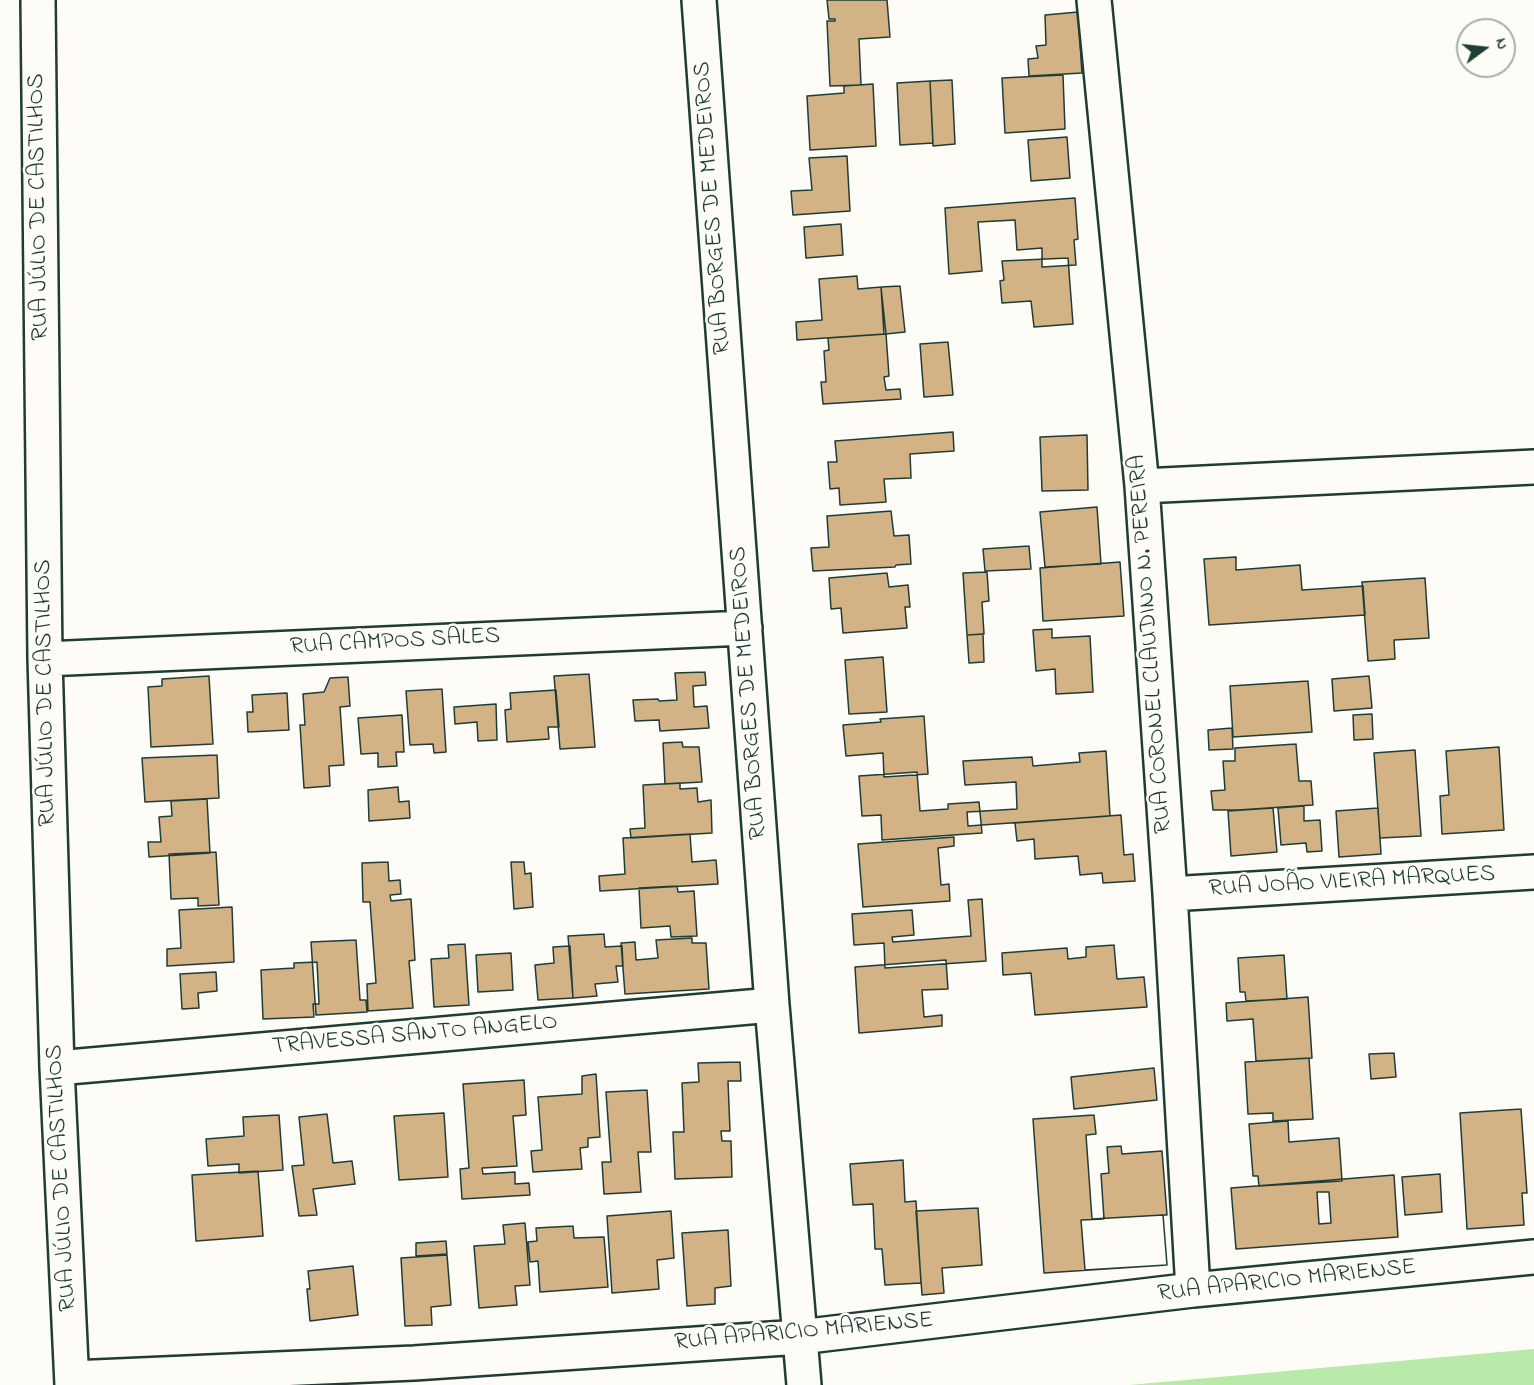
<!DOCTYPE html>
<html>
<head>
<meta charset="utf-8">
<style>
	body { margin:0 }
	#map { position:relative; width:1534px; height:1385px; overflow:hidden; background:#fdfcf7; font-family:"Indie Flower",sans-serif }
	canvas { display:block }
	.north { position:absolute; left:1456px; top:18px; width:60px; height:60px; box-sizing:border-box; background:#fdfcf7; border:2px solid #a4b0a9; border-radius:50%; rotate:75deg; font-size:16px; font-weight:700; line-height:24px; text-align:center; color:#1f3d34 }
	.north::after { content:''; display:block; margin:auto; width:21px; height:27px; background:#1f3d34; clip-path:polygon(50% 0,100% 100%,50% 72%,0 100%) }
</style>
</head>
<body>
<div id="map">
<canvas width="1534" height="1385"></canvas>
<div class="north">N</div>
</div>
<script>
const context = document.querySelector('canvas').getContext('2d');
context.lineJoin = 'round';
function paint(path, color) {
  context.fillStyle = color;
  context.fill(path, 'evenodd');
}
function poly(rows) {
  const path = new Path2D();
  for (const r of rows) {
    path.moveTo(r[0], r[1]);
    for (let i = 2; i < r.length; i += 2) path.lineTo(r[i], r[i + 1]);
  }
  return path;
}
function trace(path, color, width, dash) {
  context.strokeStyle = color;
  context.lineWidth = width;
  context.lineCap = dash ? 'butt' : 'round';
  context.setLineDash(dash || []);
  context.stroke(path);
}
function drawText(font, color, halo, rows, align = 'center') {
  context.font = font + ' "Indie Flower",sans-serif';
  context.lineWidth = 5;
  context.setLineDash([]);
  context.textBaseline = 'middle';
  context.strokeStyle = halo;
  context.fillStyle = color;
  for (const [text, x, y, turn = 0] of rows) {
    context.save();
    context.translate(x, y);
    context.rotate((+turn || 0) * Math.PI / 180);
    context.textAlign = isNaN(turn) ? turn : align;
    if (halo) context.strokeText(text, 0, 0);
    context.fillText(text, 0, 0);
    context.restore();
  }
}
const green = poly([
	[1534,1349,1534,1385,1129,1385]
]);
const building = poly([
	[827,0,887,0,890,37,859,39,861,85,830,86,827,21,835,21,835,19,829,19,827,0],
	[1078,12,1082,73,1029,76,1028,59,1038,58,1036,46,1046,45,1045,15,1078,12],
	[1063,75,1065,129,1005,133,1002,78,1063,75],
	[952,80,955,144,933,146,930,81,952,80],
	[930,81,933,143,900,145,897,83,930,81],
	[873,84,876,146,810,150,807,96,844,93,844,86,873,84],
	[1067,137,1070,178,1031,181,1028,140,1067,137],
	[847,156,850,211,793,215,791,191,812,190,809,158,847,156],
	[1075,198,1078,239,1074,240,1076,265,1042,267,1042,248,1017,250,1015,220,978,222,982,271,949,274,945,208,1075,198],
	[841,224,843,255,806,258,804,227,841,224],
	[1068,258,1073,324,1034,327,1031,301,1002,303,1000,281,1004,280,1002,261,1068,258],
	[857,276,858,289,881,287,884,334,797,340,796,322,822,320,819,279,857,276],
	[900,286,905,332,886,334,881,287,900,286],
	[886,334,889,376,884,377,886,390,900,389,901,399,823,404,821,382,826,382,824,351,829,350,828,338,886,334],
	[948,342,953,395,924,397,920,344,948,342],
	[953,432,954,451,910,454,911,478,884,479,886,502,840,505,839,488,830,489,828,462,837,462,835,441,953,432],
	[1087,435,1088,490,1042,491,1040,437,1087,435],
	[1097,507,1101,564,1045,567,1040,512,1097,507],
	[891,511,894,536,909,535,911,564,896,565,895,567,813,571,811,548,829,547,827,516,891,511],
	[1029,546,1031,569,985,571,983,549,1029,546],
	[1236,557,1236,570,1300,565,1302,590,1363,586,1365,615,1209,625,1204,559,1236,557],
	[1120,562,1124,616,1043,621,1040,568,1120,562],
	[987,572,989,601,982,602,984,634,967,635,963,573,987,572],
	[887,573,889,587,908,585,910,607,905,607,907,628,843,633,841,608,831,609,829,578,887,573],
	[1425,578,1429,638,1394,640,1395,659,1368,661,1362,582,1425,578],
	[1052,629,1052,638,1090,636,1093,692,1056,694,1055,669,1036,671,1033,630,1052,629],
	[983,634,984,662,969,663,967,635,983,634],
	[883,657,887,712,849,714,845,660,883,657],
	[705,672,706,685,693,686,694,707,707,706,709,728,660,731,659,720,635,721,633,700,658,699,659,701,677,700,675,673,705,672],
	[589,674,595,747,560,749,554,676,589,674],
	[209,676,213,744,151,747,148,687,162,686,162,679,209,676],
	[1369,676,1372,708,1334,711,1332,679,1369,676],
	[348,677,350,706,340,707,344,765,329,766,330,786,304,788,300,725,305,725,303,694,324,692,330,678,348,677],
	[1308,681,1312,732,1233,737,1230,686,1308,681],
	[442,689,446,752,434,753,433,744,410,745,406,691,442,689],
	[556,690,559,727,548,727,549,739,507,742,505,710,511,709,510,693,556,690],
	[287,693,289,730,248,732,247,712,253,712,252,695,287,693],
	[496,704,497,740,478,741,477,722,455,724,454,707,496,704],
	[1372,714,1373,739,1354,740,1353,715,1372,714],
	[402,715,404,752,396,752,397,766,378,767,378,753,361,754,358,718,402,715],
	[924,716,928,774,884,777,883,753,846,756,843,725,881,722,880,719,924,716],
	[1232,728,1233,749,1209,750,1208,730,1232,728],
	[682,742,683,747,699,747,702,782,665,784,663,743,682,742],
	[1296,744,1299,781,1311,781,1313,805,1238,810,1213,810,1211,791,1225,790,1223,761,1235,761,1235,748,1296,744],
	[1499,747,1504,830,1442,834,1440,796,1449,795,1446,751,1499,747],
	[1415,750,1421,836,1380,838,1374,753,1415,750],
	[1106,751,1110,816,968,826,967,812,1017,809,1016,782,965,785,963,761,1032,757,1033,766,1080,762,1079,753,1106,751],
	[217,755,219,798,145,802,142,758,217,755],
	[917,772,920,811,948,809,948,804,979,802,982,833,882,840,881,815,862,816,859,776,917,772],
	[680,783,680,789,697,788,698,802,711,800,712,833,631,838,630,829,645,828,643,785,680,783],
	[398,787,399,802,409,801,410,818,369,821,368,790,398,787],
	[207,799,210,853,149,857,148,842,161,842,159,817,172,816,171,801,207,799],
	[1304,806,1304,821,1320,820,1322,851,1307,852,1306,843,1281,845,1278,808,1304,806],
	[1273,808,1277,852,1231,856,1228,811,1273,808],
	[1378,808,1381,854,1339,857,1336,811,1378,808],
	[1121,815,1124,855,1133,854,1135,881,1103,883,1102,873,1080,875,1078,856,1035,859,1034,839,1017,841,1015,823,1121,815],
	[690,834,692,862,716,860,718,884,600,891,599,876,625,874,623,838,690,834],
	[954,837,954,846,938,848,941,885,949,884,950,901,863,907,858,844,954,837],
	[216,852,219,905,198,906,198,898,171,899,169,854,216,852],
	[388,862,389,881,400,880,401,894,390,895,391,901,411,899,415,960,409,961,413,1008,368,1011,367,984,376,983,370,902,363,902,362,863,388,862],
	[511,862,524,862,525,874,531,873,533,907,514,909,511,862],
	[677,886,678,892,694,891,697,936,671,937,670,926,641,928,639,888,677,886],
	[982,899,986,961,885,968,884,943,854,945,852,914,912,910,914,935,892,937,893,942,971,936,968,900,982,899],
	[232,907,234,962,167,966,167,949,181,948,179,910,232,907],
	[604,934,605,947,622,946,623,966,616,966,618,982,595,984,597,996,573,998,568,936,604,934],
	[692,938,692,943,706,943,709,989,625,994,621,943,635,942,636,960,658,958,656,940,692,938],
	[356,940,360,1000,366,1000,367,1012,316,1015,311,942,356,940],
	[465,944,469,1005,434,1007,431,959,449,958,448,945,465,944],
	[1114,945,1117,979,1144,977,1147,1007,1035,1015,1031,973,1003,975,1002,953,1067,948,1068,959,1086,957,1086,947,1114,945],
	[570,946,573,998,538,1000,535,965,554,963,553,947,570,946],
	[511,953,513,990,478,992,476,955,511,953],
	[1284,955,1287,999,1246,1001,1245,992,1240,992,1238,958,1284,955],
	[946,960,948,989,922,990,924,1017,942,1015,942,1026,859,1033,855,967,946,960],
	[317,962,319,1004,313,1004,314,1017,263,1019,261,970,294,968,294,963,317,962],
	[216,972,217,991,198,993,199,1008,182,1009,180,974,216,972],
	[1308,997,1312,1058,1256,1061,1253,1019,1227,1021,1226,1003,1308,997],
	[1394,1053,1396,1077,1371,1079,1369,1054,1394,1053],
	[1309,1058,1313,1119,1273,1121,1273,1113,1248,1114,1245,1062,1309,1058],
	[740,1062,741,1081,728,1081,730,1131,721,1131,722,1141,731,1141,732,1177,675,1179,673,1132,684,1132,682,1083,699,1082,698,1063,740,1062],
	[1154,1068,1157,1100,1074,1109,1071,1077,1154,1068],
	[596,1074,600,1137,588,1138,588,1147,580,1148,582,1169,533,1172,531,1151,542,1150,538,1097,582,1094,582,1076,596,1074],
	[524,1080,526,1115,513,1116,517,1166,482,1168,483,1174,515,1172,515,1184,529,1183,530,1195,462,1199,460,1169,469,1168,463,1084,524,1080],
	[647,1090,651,1152,638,1152,641,1192,604,1194,602,1162,611,1162,606,1092,647,1090],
	[1521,1109,1527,1193,1522,1193,1524,1225,1467,1229,1460,1113,1521,1109],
	[444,1113,448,1177,399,1180,394,1116,444,1113],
	[327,1114,333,1163,352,1161,355,1184,313,1189,317,1215,299,1216,292,1166,304,1165,299,1117,327,1114],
	[279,1115,283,1170,239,1173,239,1164,208,1166,206,1139,244,1136,243,1117,279,1115],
	[1094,1115,1096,1134,1086,1135,1092,1219,1163,1215,1167,1265,1044,1273,1033,1119,1094,1115],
	[1288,1121,1289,1142,1339,1138,1342,1181,1259,1186,1258,1176,1253,1176,1249,1124,1288,1121],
	[1121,1146,1122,1154,1162,1151,1167,1215,1163,1215,1167,1265,1085,1270,1081,1220,1104,1219,1101,1174,1109,1173,1107,1147,1121,1146],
	[903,1160,905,1202,916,1201,921,1283,885,1285,882,1249,875,1249,873,1204,853,1205,850,1164,903,1160],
	[258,1171,263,1236,196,1241,192,1175,258,1171],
	[1440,1174,1442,1212,1405,1215,1402,1177,1440,1174],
	[1394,1175,1398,1237,1236,1249,1231,1188,1394,1175],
	[1317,1192,1329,1192,1331,1223,1319,1224,1317,1192],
	[978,1208,982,1265,942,1268,944,1293,922,1295,916,1211,978,1208],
	[671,1211,674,1258,657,1260,659,1289,612,1293,607,1216,671,1211],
	[525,1223,530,1285,515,1286,517,1305,479,1308,474,1246,505,1244,503,1225,525,1223],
	[573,1226,574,1238,604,1237,608,1287,540,1292,538,1261,530,1262,528,1242,537,1241,536,1228,573,1226],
	[728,1230,731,1286,715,1288,715,1304,687,1306,682,1233,728,1230],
	[446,1241,447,1254,416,1256,416,1243,446,1241],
	[447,1255,451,1305,431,1307,432,1325,405,1326,401,1258,447,1255],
	[353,1266,358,1315,310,1321,307,1289,310,1289,308,1271,353,1266]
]);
const minor = poly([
	[38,0,45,659,57,1068,72,1385],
	[699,0,772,1005,804,1385],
	[1094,0,1142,486,1170,894,1193,1290],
	[1142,486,1534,467],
	[45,659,745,628],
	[1170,894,1534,872],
	[57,1068,772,1005],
	[72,1378,414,1363,800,1337,1193,1290,1534,1257]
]);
const streetNames = [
	["RUA JÚLIO DE CASTILHOS",40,207,-91],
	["RUA BORGES DE MEDEIROS",714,208,-94],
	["RUA CAMPOS SALES",395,643,-3],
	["RUA CORONEL CLAUDINO N. PEREIRA",1152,644,-94],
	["RUA JÚLIO DE CASTILHOS",47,693,-91],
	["RUA BORGES DE MEDEIROS",750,693,-94],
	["RUA JOÃO VIEIRA MARQUES",1352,883,-3],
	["TRAVESSA SANTO ANGELO",415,1036,-5],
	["RUA JÚLIO DE CASTILHOS",63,1178,-93],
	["RUA APARICIO MARIENSE",1287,1282,-6],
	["RUA APARICIO MARIENSE",804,1333,-5]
];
paint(green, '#baeaa9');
paint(building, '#d3b286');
trace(building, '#1f3d34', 1.5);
trace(minor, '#1f3d34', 38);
trace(minor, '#fdfcf7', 33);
drawText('24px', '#1f3d34', '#fdfcf7', streetNames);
</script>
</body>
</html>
